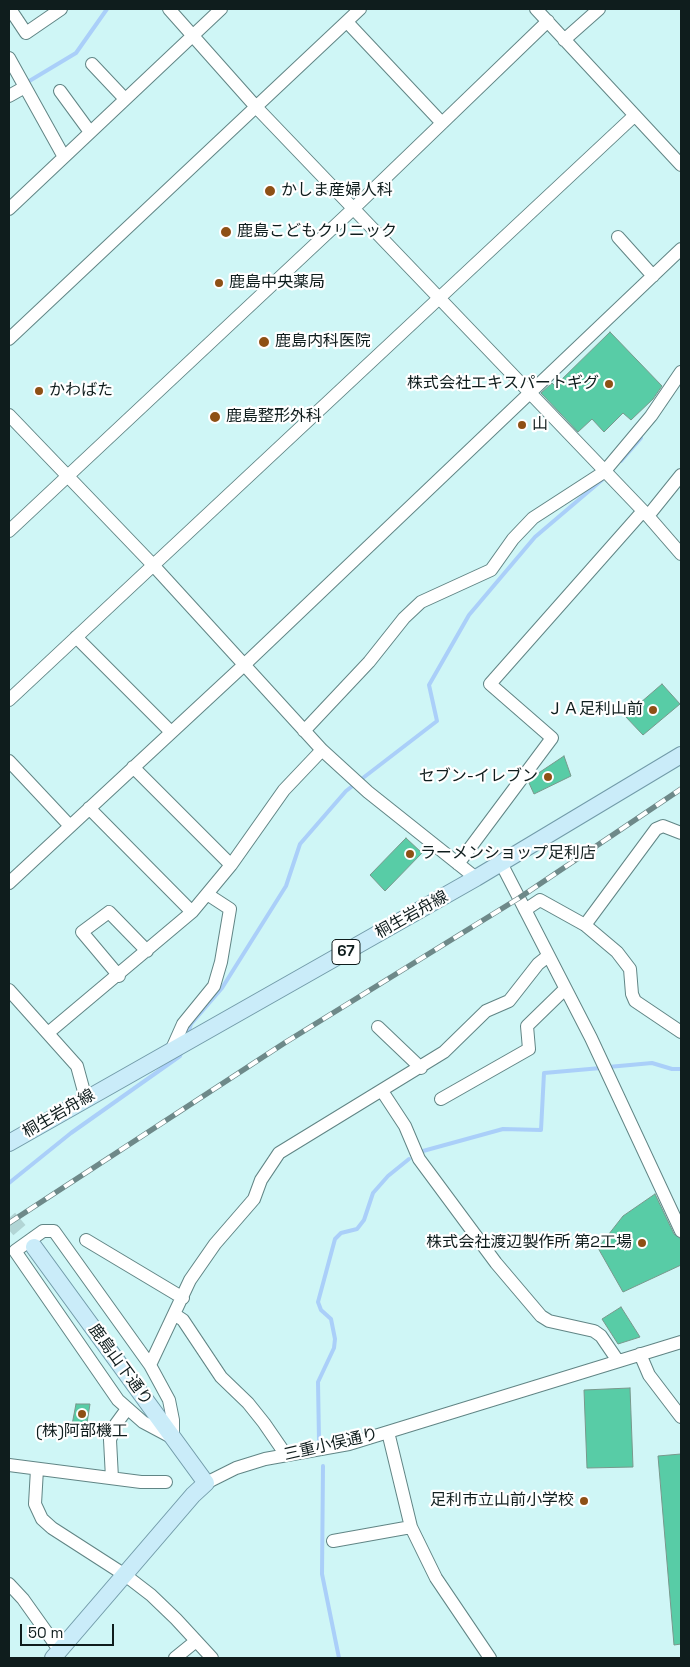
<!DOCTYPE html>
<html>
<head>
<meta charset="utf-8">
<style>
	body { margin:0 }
	#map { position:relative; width:690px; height:1667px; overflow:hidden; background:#cff6f6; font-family:"Space Grotesk",sans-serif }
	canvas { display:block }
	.frame { position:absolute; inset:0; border:10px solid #0f1d1d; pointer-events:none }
	.scale { position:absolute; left:20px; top:1624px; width:94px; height:22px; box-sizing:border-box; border:2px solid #0f1d1d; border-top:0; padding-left:6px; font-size:15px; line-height:18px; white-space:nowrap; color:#0f1d1d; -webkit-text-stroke:4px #fff; paint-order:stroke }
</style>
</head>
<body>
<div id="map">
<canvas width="690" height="1667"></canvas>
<div class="frame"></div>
<div class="scale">50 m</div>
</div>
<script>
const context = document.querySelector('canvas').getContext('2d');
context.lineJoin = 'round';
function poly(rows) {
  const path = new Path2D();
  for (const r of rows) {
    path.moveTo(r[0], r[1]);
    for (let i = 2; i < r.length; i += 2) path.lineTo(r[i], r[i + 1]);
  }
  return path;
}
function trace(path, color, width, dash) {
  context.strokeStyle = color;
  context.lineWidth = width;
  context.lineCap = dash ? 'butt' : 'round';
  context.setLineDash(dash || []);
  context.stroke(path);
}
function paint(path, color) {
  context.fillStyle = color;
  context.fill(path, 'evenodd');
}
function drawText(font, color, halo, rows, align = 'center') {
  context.font = font + ' "Space Grotesk","Noto Sans JP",sans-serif';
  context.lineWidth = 4.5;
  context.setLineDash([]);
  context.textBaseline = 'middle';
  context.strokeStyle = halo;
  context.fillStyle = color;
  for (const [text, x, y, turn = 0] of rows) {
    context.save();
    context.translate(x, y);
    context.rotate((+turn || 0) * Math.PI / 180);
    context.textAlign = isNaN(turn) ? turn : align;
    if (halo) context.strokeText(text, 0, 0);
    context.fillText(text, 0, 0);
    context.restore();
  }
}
const stream = poly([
	[26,83,76,53,107,9],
	[621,461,641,438],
	[187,1036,191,1024,222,988,286,886,300,844,346,791,437,721,429,685,469,615,535,537,602,480],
	[608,1067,652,1063,672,1069,681,1069],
	[423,1151,503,1129,541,1130,544,1073,601,1068],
	[9,1183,71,1133,180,1056,182,1050],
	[319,1440,318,1382,334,1348,335,1339,331,1319,321,1310,318,1302,335,1239,341,1233,357,1229,364,1220,373,1193,388,1176,409,1159],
	[323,1466,322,1574,339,1658]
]);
const building = poly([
	[610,332,662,386,653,399,631,420,623,413,604,432,592,419,578,432,541,393,552,383,555,386,610,332],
	[662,684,680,704,643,735,625,716,662,684],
	[564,756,571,776,534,794,529,783,534,776,564,756],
	[406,838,422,853,385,891,370,875,406,838],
	[655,1194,674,1234,681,1239,681,1265,623,1292,598,1248,623,1216,655,1194],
	[621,1307,640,1337,618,1344,602,1319,621,1307],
	[630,1388,633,1467,587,1468,584,1390,630,1388],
	[76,1404,90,1404,87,1423,71,1430,76,1404],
	[681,1454,681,1644,674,1645,658,1456,681,1454]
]);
const majorTunnel = poly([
	[9,1218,34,1247]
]);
const minor = poly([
	[10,9,26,33,61,9],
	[169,9,257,108,648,516,681,554],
	[536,9,681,165],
	[347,22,442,123],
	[564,40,599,9],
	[9,58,64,157],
	[92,64,125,99],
	[60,91,90,132],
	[9,96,25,87],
	[9,209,221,9],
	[618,237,653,276],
	[9,339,360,9],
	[9,415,153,565,322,750,368,792,476,878],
	[648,516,681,475],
	[9,531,354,208,548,21],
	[76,637,171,732],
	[9,700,634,116],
	[304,731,369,662,404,618,421,602,491,570,513,539,533,518,604,472,651,416,681,372],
	[9,761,70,826],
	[133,767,231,865],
	[89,808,192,912],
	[501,863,591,1038,681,1231],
	[458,864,552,738,490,684,643,511],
	[9,883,244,665,681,249],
	[525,910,540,900,585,925,617,952,630,969,632,994,635,1001,681,1032],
	[585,925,656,829,663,826,681,833],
	[119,976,82,932,109,912,147,951],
	[9,990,77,1066,86,1099],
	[378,1027,421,1068],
	[48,1033,192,912,231,865,284,790,322,750],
	[171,1051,183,1024,214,986,221,962,230,909,207,894],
	[382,1091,405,1126,419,1159,496,1263,541,1316,549,1321,594,1331,601,1336,618,1361],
	[441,1099,529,1049,527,1026,565,989],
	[43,1231,54,1231,150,1365,169,1400,173,1420,173,1438,143,1422,118,1400,15,1251,43,1231],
	[86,1240,183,1298],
	[174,1314,183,1320,221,1377,248,1403,264,1423,286,1455],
	[640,1354,649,1375,681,1417],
	[150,1365,190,1280,215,1244,254,1199,261,1180,279,1153,444,1052,486,1011,509,1001,538,964,548,956],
	[388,1432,411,1527,436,1578,490,1658],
	[9,1465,141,1482,166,1482],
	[37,1469,35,1504,42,1519,52,1528,125,1575,151,1595,176,1619,212,1658],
	[112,1478,110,1440,116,1424,127,1409],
	[206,1483,236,1468,265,1459,349,1444,681,1342],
	[333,1541,411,1527],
	[9,1584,23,1599,60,1651],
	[175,1658,196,1641]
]);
const major = poly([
	[9,1143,476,878,681,755],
	[34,1247,206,1483,193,1495,53,1658]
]);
const rail = poly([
	[9,1223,286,1042,519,898,681,789]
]);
const markers = [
	[270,191,6,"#8e5015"],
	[226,232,6,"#8e5015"],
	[219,283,5,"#8e5015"],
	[264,342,6,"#8e5015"],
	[609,384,5,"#8e5015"],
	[39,391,5,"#8e5015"],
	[215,417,6,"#8e5015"],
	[522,425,5,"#8e5015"],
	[653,710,5,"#8e5015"],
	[548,777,5,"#8e5015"],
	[410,854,5,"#8e5015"],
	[642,1243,5,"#8e5015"],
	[82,1414,5,"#8e5015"],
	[584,1501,5,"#8e5015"]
];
const shields = [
	[346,952,28]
];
const shieldNames = [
	["67",346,952]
];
const poiNames = [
	["かしま産婦人科",281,191],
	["鹿島こどもクリニック",237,232],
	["鹿島中央薬局",229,283],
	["鹿島内科医院",275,342],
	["株式会社エキスパートギグ",599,384,"right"],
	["かわばた",49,391],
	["鹿島整形外科",226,417],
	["山",532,425],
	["ＪＡ足利山前",643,710,"right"],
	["セブン-イレブン",538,777,"right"],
	["ラーメンショップ足利店",420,854],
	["株式会社渡辺製作所 第2工場",632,1243,"right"],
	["(株)阿部機工",82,1432,"center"],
	["足利市立山前小学校",574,1501,"right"]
];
const streetNames = [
	["桐生岩舟線",412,915,-29],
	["桐生岩舟線",59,1114,-30],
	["鹿島山下通り",120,1365,54],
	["三重小俣通り",331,1445,-13]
];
trace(stream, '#aacff9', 4);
paint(building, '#58cca6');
trace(building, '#78988c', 1);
trace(majorTunnel, '#b2d5d5', 16, [16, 8]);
trace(minor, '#618585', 14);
trace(major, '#729ba9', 18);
trace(minor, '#fff', 12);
trace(major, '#caecf9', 16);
trace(rail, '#6e8989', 5.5);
trace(rail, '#fff', 4, [11]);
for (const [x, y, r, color] of markers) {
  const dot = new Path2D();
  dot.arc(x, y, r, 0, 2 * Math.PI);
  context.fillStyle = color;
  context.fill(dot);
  trace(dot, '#fff', 2);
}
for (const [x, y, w] of shields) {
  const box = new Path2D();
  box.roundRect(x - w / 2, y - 12.5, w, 25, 4);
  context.fillStyle = '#fff';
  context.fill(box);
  trace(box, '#0f1d1d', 1);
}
drawText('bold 15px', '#0f1d1d', null, shieldNames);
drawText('16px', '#0f1d1d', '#fff', poiNames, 'left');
drawText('16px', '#0f1d1d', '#fff', streetNames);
</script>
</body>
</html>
